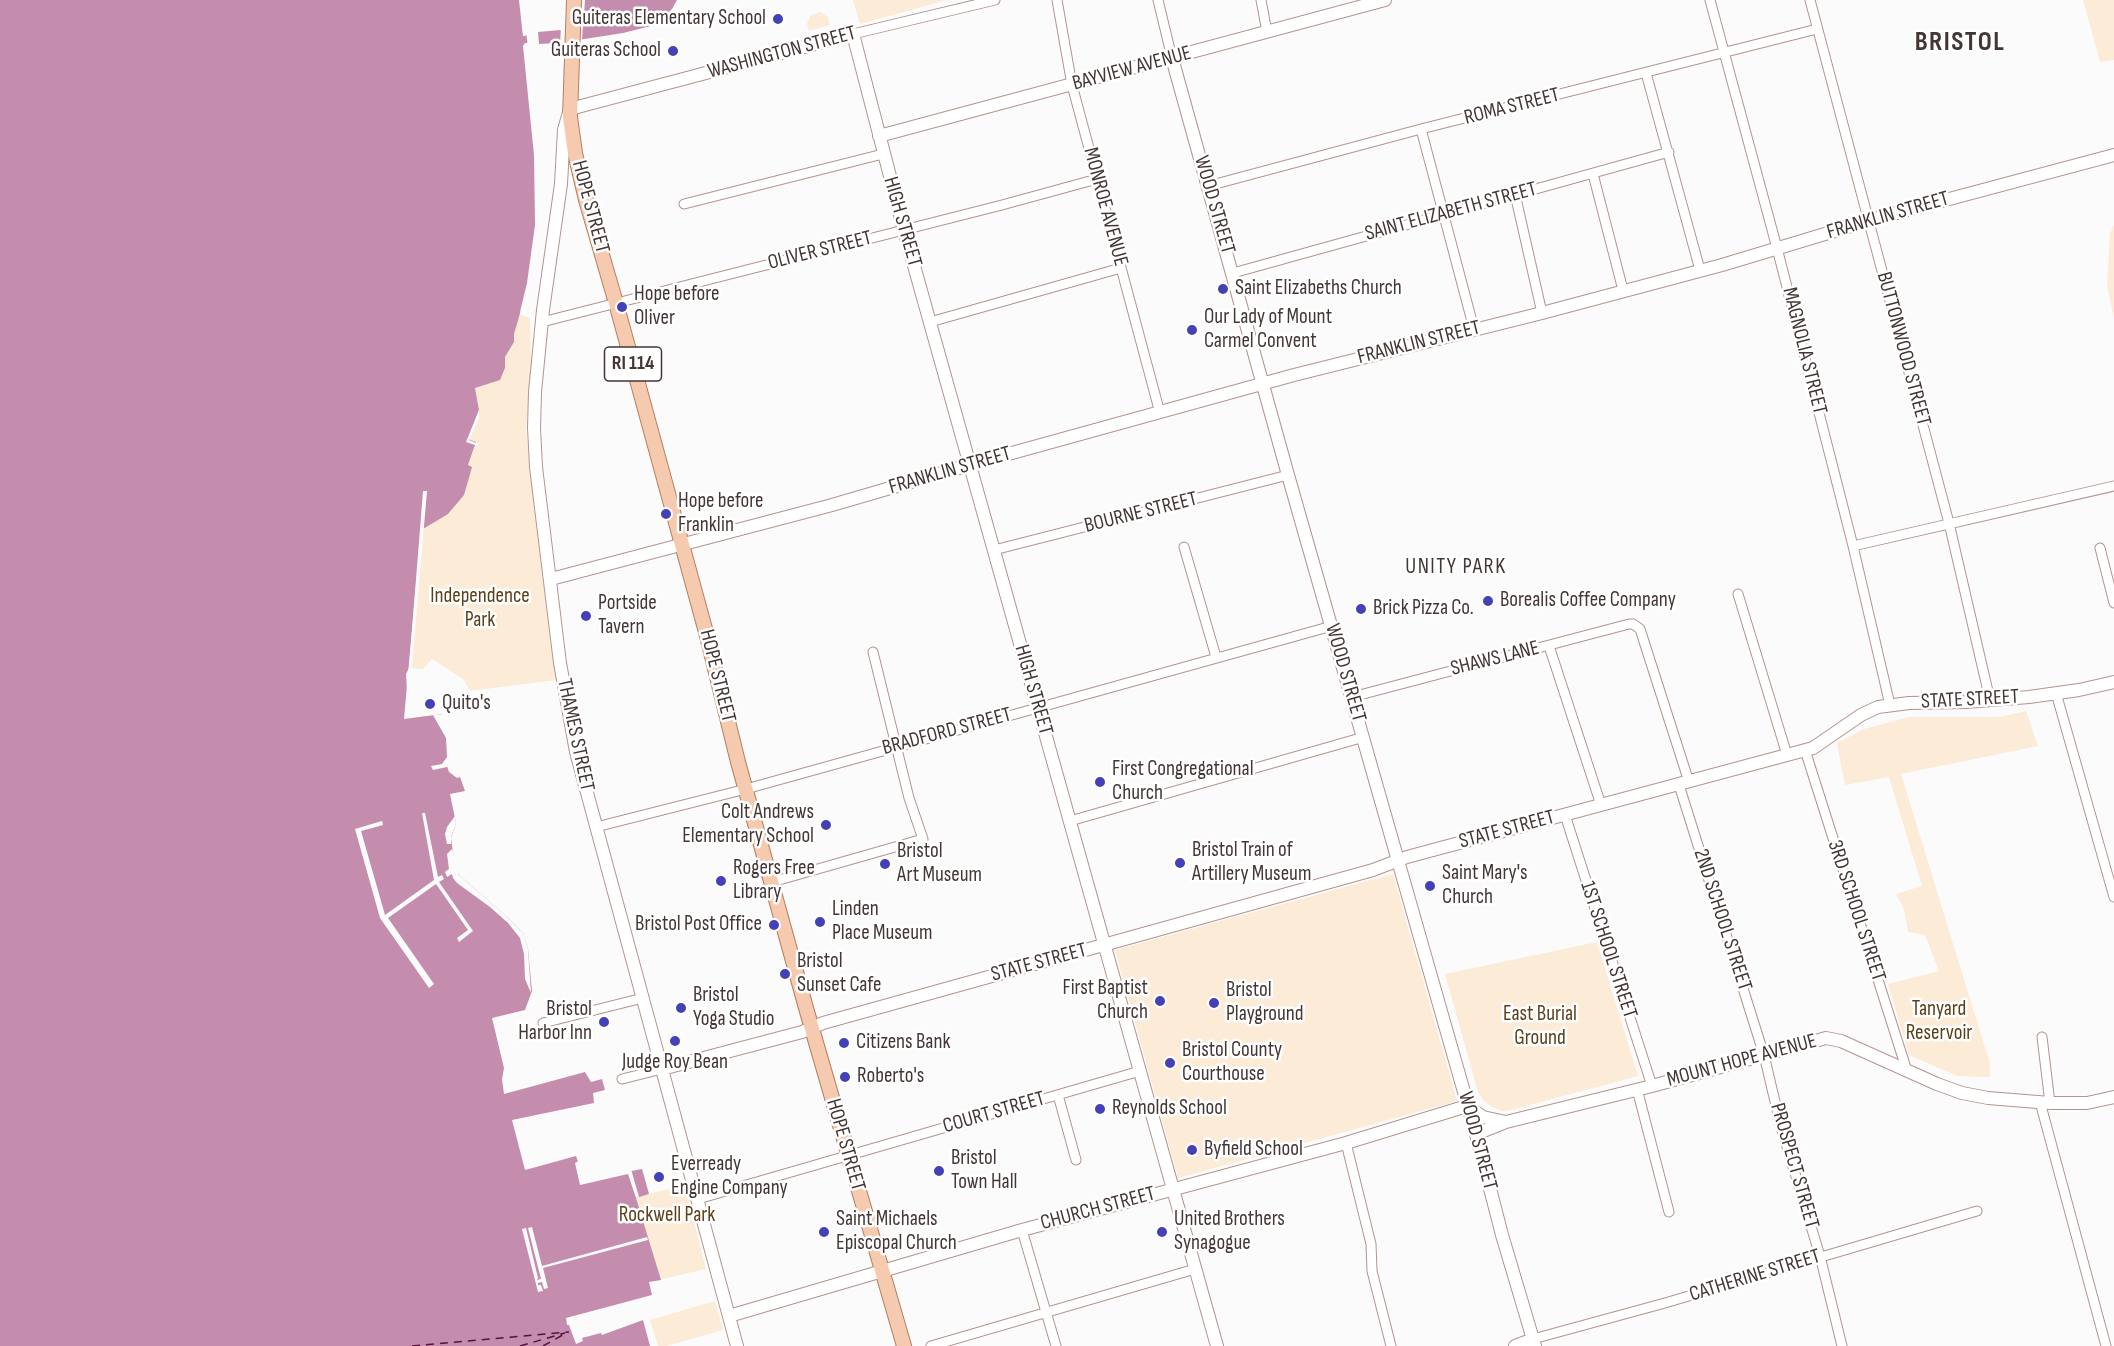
<!DOCTYPE html>
<html>
<head>
<meta charset="utf-8">
<style>
	body { margin:0 }
	canvas { display:block; background:#fbfbfb }
</style>
</head>
<body>
<canvas width="2114" height="1346"></canvas>
<script>
const context = document.querySelector('canvas').getContext('2d');
context.lineJoin = 'round';
function paint(path, color) {
  context.fillStyle = color;
  context.fill(path, 'evenodd');
}
function poly(rows) {
  const path = new Path2D();
  for (const r of rows) {
    path.moveTo(r[0], r[1]);
    for (let i = 2; i < r.length; i += 2) path.lineTo(r[i], r[i + 1]);
  }
  return path;
}
function trace(path, color, width, dash) {
  context.strokeStyle = color;
  context.lineWidth = width;
  context.lineCap = dash ? 'butt' : 'round';
  context.setLineDash(dash || []);
  context.stroke(path);
}
function drawText(font, color, halo, rows, align = 'center') {
  context.font = font + ' "Sofia Sans Condensed",sans-serif';
  context.lineWidth = 5;
  context.setLineDash([]);
  context.textBaseline = 'middle';
  context.strokeStyle = halo;
  context.fillStyle = color;
  for (const [text, x, y, turn = 0] of rows) {
    context.save();
    context.translate(x, y);
    context.rotate((+turn || 0) * Math.PI / 180);
    context.textAlign = isNaN(turn) ? turn : align;
    if (halo) context.strokeText(text, 0, 0);
    context.fillText(text, 0, 0);
    context.restore();
  }
}
const green = poly([
	[853,0,947,0,860,24],
	[2083,0,2114,0,2114,60,2100,62],
	[820,12,828,17,830,25,809,31,807,24,810,16],
	[2114,225,2114,318,2107,286,2110,234],
	[519,314,530,318,531,364,526,431,556,680,470,691,463,679,432,659,423,669,409,668,421,528,472,467,468,466,476,443,468,440,479,410,475,388,505,368,505,357,514,342,514,334],
	[2026,711,2038,746,1901,774,1990,1064,1990,1077,1957,1076,1909,1055,1888,984,1939,971,1925,935,1908,932,1904,909,1896,894,1922,886,1889,777,1845,785,1837,743,1864,729,1909,717,2001,717],
	[1393,874,1457,1101,1178,1178,1115,950],
	[1597,942,1638,1076,1511,1110,1502,1111,1492,1107,1483,1100,1478,1092,1445,974],
	[642,1169,649,1194,685,1185,706,1269,653,1281,633,1202],
	[715,1301,723,1330,666,1346,658,1346,650,1320]
]);
const water = poly([
	[0,0,522,0,536,111,538,231,530,279,514,334,514,342,505,357,505,368,500,380,475,388,479,410,468,439,476,442,468,465,472,467,464,495,448,514,423,529,421,528,404,719,442,714,453,764,447,766,449,772,457,778,460,777,465,791,450,794,456,823,451,838,454,860,459,875,507,917,523,933,528,949,532,991,525,1010,492,1018,504,1068,502,1079,504,1094,585,1072,591,1082,602,1079,605,1090,593,1093,594,1103,512,1120,525,1170,576,1156,585,1180,642,1169,649,1194,636,1198,661,1280,649,1282,652,1295,566,1318,567,1325,569,1325,576,1344,583,1341,582,1338,601,1333,602,1335,643,1320,650,1346,0,1346],
	[585,0,677,0,672,9,655,25,623,33,559,43,539,44,538,32,583,28]
]);
const pier = poly([
	[519,0,525,0,528,34,525,36,523,36,522,28],
	[581,24,583,24,582,40,560,45,561,26],
	[525,43,531,43,539,116,540,217,537,253,529,294,525,306,520,312,527,283,535,225,534,155,523,46],
	[479,410,479,419,469,440,479,444,478,446,466,442],
	[423,491,427,491,410,690,407,691,406,674,409,668],
	[445,714,453,734,450,738,456,765,433,770,431,766,442,764,447,757,446,738,433,715],
	[422,813,425,813,438,877,442,875,444,879,439,882,473,931,459,942,457,938,468,930,436,884,388,918,434,984,429,988,380,918,355,829,382,821,383,825,361,831,385,915,434,880],
	[455,816,456,823,451,837,451,844,447,844,445,834,447,827],
	[452,849,459,875,507,917,523,933,528,949,531,993,525,979,524,954,520,938,508,923,490,907,457,883,453,878,452,874,447,877,445,872,449,869,447,854],
	[582,1159,587,1177,631,1169,639,1197,636,1198,628,1174,580,1185,575,1163],
	[532,1227,542,1266,647,1237,648,1240,543,1268,548,1288,544,1289,542,1282,538,1283,538,1285,541,1285,543,1291,538,1292,522,1229,526,1228,538,1278,537,1280,541,1279,528,1228]
]);
const ferry = poly([
	[412,1346,569,1332],
	[520,1346,565,1333],
	[543,1346,568,1332]
]);
const street = poly([
	[1057,0,1072,85,1160,413],
	[1158,0,1172,58],
	[1261,0,1267,32],
	[1710,0,1777,248,1853,546,1890,705],
	[1810,0,1949,523,1990,700],
	[853,34,995,0],
	[1646,73,1700,270],
	[1421,129,1474,329],
	[1593,174,1623,290],
	[1208,186,1421,129,1817,29],
	[1515,194,1542,313],
	[684,204,883,154],
	[1233,273,1669,152],
	[542,322,1002,205,1097,179],
	[930,322,1121,268],
	[1853,546,2114,486],
	[1184,547,1216,657],
	[2100,548,2114,603],
	[994,550,1288,475],
	[1738,594,1787,755],
	[1549,646,1601,805],
	[2056,693,2114,897],
	[1352,697,1629,624,1633,624,1640,629,1689,782],
	[1805,750,1907,1071],
	[1679,785,1764,1055,1781,1127,1820,1256,1842,1346],
	[1565,815,1652,1086],
	[1070,821,1364,737],
	[596,827,746,789,1332,626],
	[772,882,923,839,909,798,873,652],
	[543,1023,643,998],
	[2042,1037,2050,1103],
	[622,1079,662,1069],
	[1637,1089,1669,1212],
	[1058,1095,1076,1160],
	[2040,1102,2106,1346],
	[1346,1143,1371,1244,1372,1271,1391,1346],
	[698,1199,1140,1071],
	[1022,1230,1056,1346],
	[1533,1339,1665,1303,1977,1211],
	[931,1346,1195,1269]
]);
const secondary = poly([
	[1172,58,1288,475,1476,1134,1502,1235,1535,1346],
	[879,136,1385,0],
	[551,579,832,505,983,461,1294,375,1542,313,1722,265,1878,218,2114,155],
	[662,1069,802,1032,823,1023,1373,870,1407,857,1813,748,1861,715,1878,707,1909,703,1966,702,2029,697,2079,690,2114,682],
	[1476,1134,1506,1122,1652,1086,1826,1038,1841,1041,1937,1084,1962,1093,1988,1098,2050,1103,2087,1103,2114,1097],
	[729,1316,1022,1230,1346,1143,1467,1106,1483,1117,1506,1122],
	[737,1346,576,752,560,663,536,467,534,428,535,392,543,310,561,184,564,130,570,109,853,34,904,230,1217,1346],
	[1515,1346,1533,1339]
]);
const primary = poly([
	[574,0,570,117,575,153,586,200,616,303,707,636,738,762,806,1008,904,1346]
]);
const markers = [
	[778,19,6,"#4441b7"],
	[673,51,6,"#4441b7"],
	[1223,289,6,"#4441b7"],
	[622,307,6,"#4441b7"],
	[1192,330,6,"#4441b7"],
	[666,514,6,"#4441b7"],
	[1488,601,6,"#4441b7"],
	[1361,609,6,"#4441b7"],
	[586,616,6,"#4441b7"],
	[430,704,6,"#4441b7"],
	[1100,782,6,"#4441b7"],
	[826,825,6,"#4441b7"],
	[1180,863,6,"#4441b7"],
	[885,864,6,"#4441b7"],
	[721,881,6,"#4441b7"],
	[1430,886,6,"#4441b7"],
	[820,922,6,"#4441b7"],
	[774,925,6,"#4441b7"],
	[785,974,6,"#4441b7"],
	[1160,1001,6,"#4441b7"],
	[1214,1003,6,"#4441b7"],
	[681,1008,6,"#4441b7"],
	[604,1022,6,"#4441b7"],
	[675,1041,6,"#4441b7"],
	[844,1043,6,"#4441b7"],
	[1170,1063,6,"#4441b7"],
	[845,1077,6,"#4441b7"],
	[1100,1109,6,"#4441b7"],
	[1192,1150,6,"#4441b7"],
	[939,1171,6,"#4441b7"],
	[659,1177,6,"#4441b7"],
	[824,1232,6,"#4441b7"],
	[1162,1232,6,"#4441b7"]
];
const shields = [
	[633,364,57]
];
const shieldNames = [
	["RI 114",633,364]
];
const poiNames = [
	["Guiteras Elementary School",766,19,"right"],
	["Guiteras School",661,51,"right"],
	["Saint Elizabeths Church",1235,289],
	["Hope before",634,295],
	["Oliver",634,319],
	["Our Lady of Mount",1204,318],
	["Carmel Convent",1204,342],
	["Hope before",678,502],
	["Franklin",678,526],
	["Borealis Coffee Company",1500,601],
	["Portside",598,604],
	["Tavern",598,628],
	["Brick Pizza Co.",1373,609],
	["Quito's",442,704],
	["First Congregational",1112,770],
	["Church",1112,794],
	["Colt Andrews",814,813,"right"],
	["Elementary School",814,837,"right"],
	["Bristol Train of",1192,851],
	["Artillery Museum",1192,875],
	["Bristol",897,852],
	["Art Museum",897,876],
	["Rogers Free",733,869],
	["Library",733,893],
	["Saint Mary's",1442,874],
	["Church",1442,898],
	["Linden",832,910],
	["Place Museum",832,934],
	["Bristol Post Office",762,925,"right"],
	["Bristol",797,962],
	["Sunset Cafe",797,986],
	["First Baptist",1148,989,"right"],
	["Church",1148,1013,"right"],
	["Bristol",1226,991],
	["Playground",1226,1015],
	["Bristol",693,996],
	["Yoga Studio",693,1020],
	["Bristol",592,1010,"right"],
	["Harbor Inn",592,1034,"right"],
	["Citizens Bank",856,1043],
	["Bristol County",1182,1051],
	["Courthouse",1182,1075],
	["Judge Roy Bean",675,1063,"center"],
	["Roberto's",857,1077],
	["Reynolds School",1112,1109],
	["Byfield School",1204,1150],
	["Bristol",951,1159],
	["Town Hall",951,1183],
	["Everready",671,1165],
	["Engine Company",671,1189],
	["Saint Michaels",836,1220],
	["Episcopal Church",836,1244],
	["United Brothers",1174,1220],
	["Synagogue",1174,1244]
];
const streetNames = [
	["WASHINGTON STREET",782,53,-15],
	["BAYVIEW AVENUE",1132,69,-15],
	["ROMA STREET",1512,107,-14],
	["WOOD STREET",1214,205,74],
	["HOPE STREET",590,207,75],
	["MONROE AVENUE",1105,207,75],
	["SAINT ELIZABETH STREET",1451,212,-15],
	["FRANKLIN STREET",1888,216,-16],
	["HIGH STREET",902,222,74],
	["OLIVER STREET",820,251,-14],
	["FRANKLIN STREET",1419,343,-14],
	["BUTTONWOOD STREET",1903,349,75],
	["MAGNOLIA STREET",1804,351,76],
	["FRANKLIN STREET",950,471,-16],
	["BOURNE STREET",1141,513,-14],
	["SHAWS LANE",1495,659,-14],
	["WOOD STREET",1345,673,74],
	["HOPE STREET",717,676,76],
	["HIGH STREET",1033,690,74],
	["STATE STREET",1970,700,-3],
	["BRADFORD STREET",947,732,-15],
	["THAMES STREET",575,735,78],
	["STATE STREET",1507,830,-15],
	["3RD SCHOOL STREET",1856,911,72],
	["2ND SCHOOL STREET",1722,920,72],
	["1ST SCHOOL STREET",1608,950,72],
	["STATE STREET",1039,963,-15],
	["MOUNT HOPE AVENUE",1742,1061,-15],
	["COURT STREET",994,1113,-16],
	["WOOD STREET",1477,1141,75],
	["HOPE STREET",845,1145,74],
	["PROSPECT STREET",1794,1166,74],
	["CHURCH STREET",1098,1209,-15],
	["CATHERINE STREET",1755,1276,-17]
];
const parkNames = [
	["Independence",480,597],
	["Park",480,621],
	["Tanyard",1939,1010],
	["Reservoir",1939,1034],
	["East Burial",1540,1015],
	["Ground",1540,1039],
	["Rockwell Park",667,1216]
];
const neighbourhoodNames = [
	["UNITY PARK",1456,567]
];
const districtNames = [
	["BRISTOL",1960,43]
];
paint(green, '#fbebd7');
paint(water, '#c58dad');
paint(pier, '#fbfbfb');
trace(ferry, '#561340', 1.5, [8, 6]);
trace(street, '#b4948f', 11);
trace(secondary, '#b4948f', 14);
trace(primary, '#b47f62', 16);
trace(street, '#fff', 9);
trace(secondary, '#fff', 12);
trace(primary, '#f6caaf', 14);
for (const [x, y, r, color] of markers) {
  const dot = new Path2D();
  dot.arc(x, y, r, 0, 2 * Math.PI);
  context.fillStyle = color;
  context.fill(dot);
  trace(dot, '#fff', 2);
}
for (const [x, y, w] of shields) {
  const box = new Path2D();
  box.roundRect(x - w / 2, y - 17, w, 34, 4.5);
  context.fillStyle = '#fff';
  context.fill(box);
  trace(box, '#443634', 1.5);
}
drawText('bold 20px', '#443634', null, shieldNames);
drawText('21px', '#443634', '#fff', poiNames, 'left');
drawText('21px', '#443634', '#fff', streetNames);
drawText('21px', '#5b4019', '#fff', parkNames);
context.letterSpacing = '1.5px';
drawText('22px', '#443634', '#fff', neighbourhoodNames);
context.letterSpacing = '0px';
context.letterSpacing = '1.5px';
drawText('bold 27px', '#443634', '#fff', districtNames);
context.letterSpacing = '0px';
</script>
</body>
</html>
